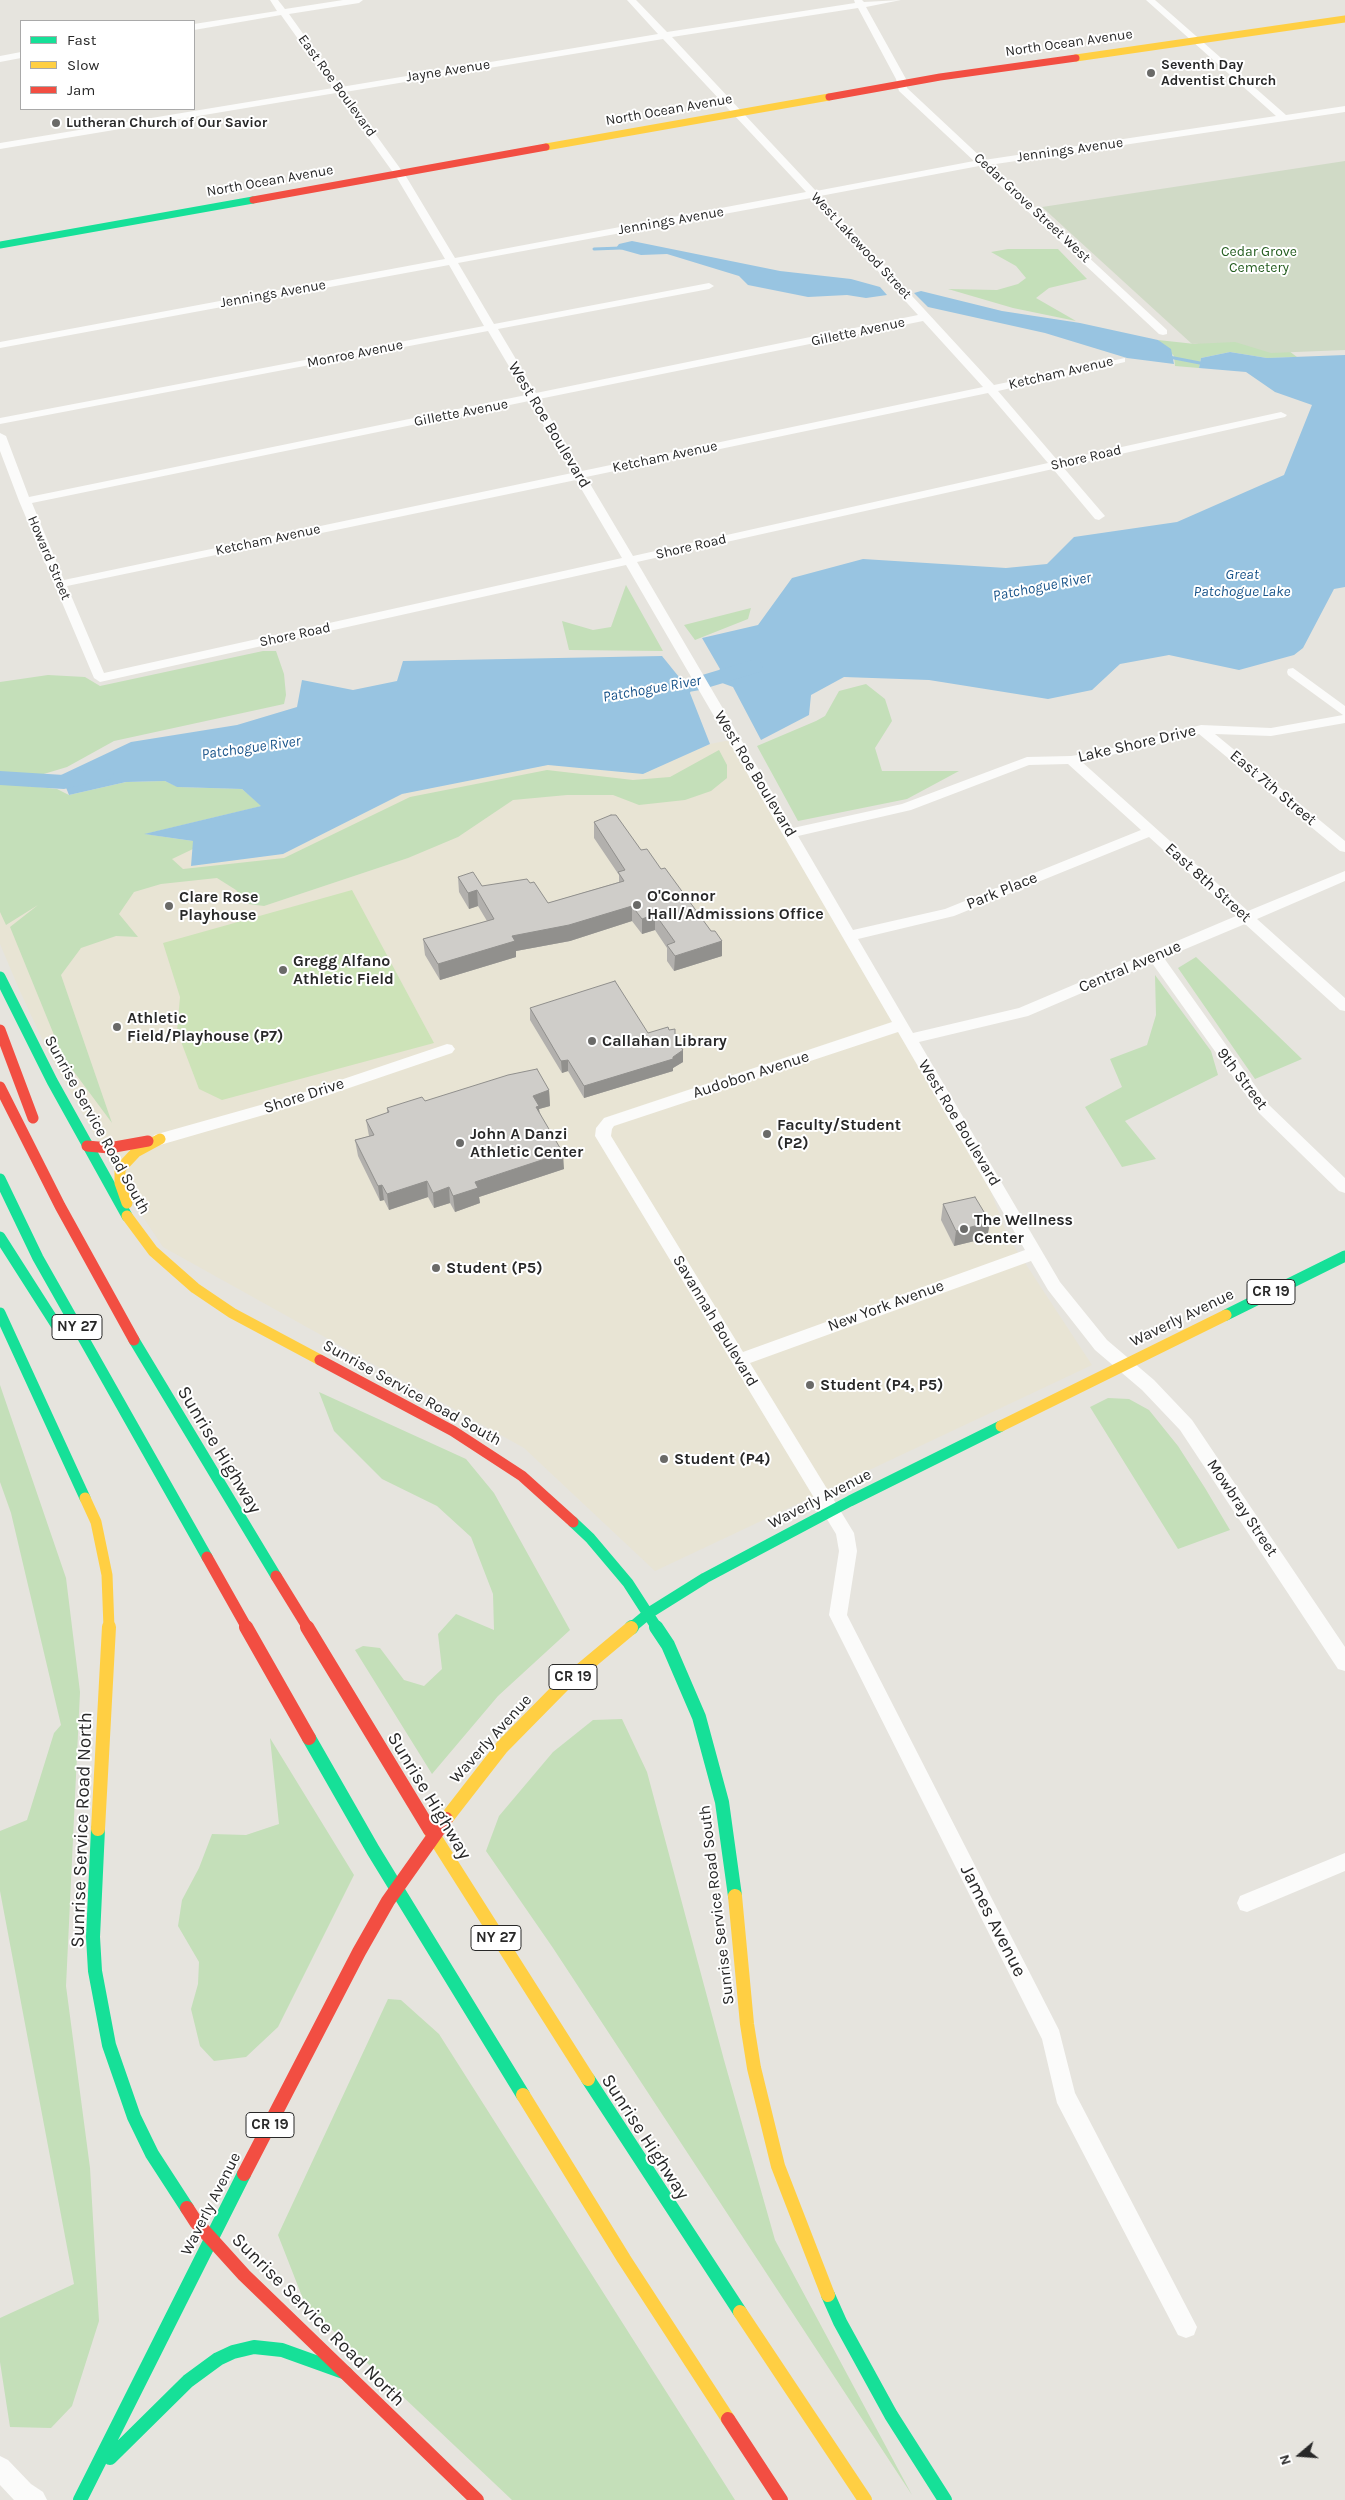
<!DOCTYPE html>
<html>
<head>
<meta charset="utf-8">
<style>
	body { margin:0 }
	#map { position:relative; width:1345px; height:2500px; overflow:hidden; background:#e6e4de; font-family:Karla,sans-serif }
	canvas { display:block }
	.legend { position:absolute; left:20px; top:20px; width:175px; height:90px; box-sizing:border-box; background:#fff; border:1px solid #a9a9a9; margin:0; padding:6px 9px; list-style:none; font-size:15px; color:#282828 }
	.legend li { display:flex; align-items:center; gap:10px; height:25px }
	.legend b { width:25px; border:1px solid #a9a9a9 }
	.north { position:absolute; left:1275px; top:2430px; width:50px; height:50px; -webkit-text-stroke:4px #fff; paint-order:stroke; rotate:252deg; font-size:14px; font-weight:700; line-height:20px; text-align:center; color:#282828 }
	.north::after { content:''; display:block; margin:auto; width:18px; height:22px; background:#282828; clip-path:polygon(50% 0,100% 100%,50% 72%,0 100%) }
</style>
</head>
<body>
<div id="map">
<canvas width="1345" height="2500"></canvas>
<ul class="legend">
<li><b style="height:6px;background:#16e098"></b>Fast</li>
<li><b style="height:6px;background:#ffcf43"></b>Slow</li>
<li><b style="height:6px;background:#f24e42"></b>Jam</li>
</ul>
<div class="north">N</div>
</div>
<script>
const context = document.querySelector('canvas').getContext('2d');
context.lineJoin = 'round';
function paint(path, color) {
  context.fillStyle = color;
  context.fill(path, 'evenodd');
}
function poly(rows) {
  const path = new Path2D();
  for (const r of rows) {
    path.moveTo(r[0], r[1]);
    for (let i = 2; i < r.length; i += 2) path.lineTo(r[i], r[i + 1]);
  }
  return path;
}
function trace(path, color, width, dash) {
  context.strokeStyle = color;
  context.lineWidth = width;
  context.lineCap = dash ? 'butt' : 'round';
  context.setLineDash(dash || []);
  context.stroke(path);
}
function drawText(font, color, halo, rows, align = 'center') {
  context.font = font + ' Karla,sans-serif';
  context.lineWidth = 4;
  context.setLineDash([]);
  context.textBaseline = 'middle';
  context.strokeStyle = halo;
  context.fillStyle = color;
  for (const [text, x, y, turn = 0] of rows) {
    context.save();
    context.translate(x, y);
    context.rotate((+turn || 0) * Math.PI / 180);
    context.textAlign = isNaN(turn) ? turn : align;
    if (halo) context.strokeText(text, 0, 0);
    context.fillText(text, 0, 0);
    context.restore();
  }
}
const education = poly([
	[725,741,735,741,972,1141,1008,1237,1092,1365,655,1571,524,1448,163,1247,127,1193,48,1052,19,989,0,944,0,886,193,841,192,866,283,854,402,794,548,765,643,774,710,744]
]);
const green = poly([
	[1008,249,1058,249,1087,279,1049,288,1036,298,1076,321,1013,308,948,289,997,290,1018,284,1026,278,1016,266,991,252],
	[1215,338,1289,351,1297,357,1267,358,1230,352,1201,358,1199,368,1175,366,1174,356,1158,340,1195,344],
	[626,585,663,651,569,650,562,621,593,630,611,627],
	[751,608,748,619,695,640,684,625],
	[263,651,276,651,284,674,286,695,284,704,114,741,67,767,37,776,0,772,0,682,48,675,85,677,100,686],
	[866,684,885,699,892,721,875,748,882,771,959,771,907,799,798,821,757,746,816,721,825,716,839,691],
	[719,750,727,765,727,778,711,791,685,800,639,805,613,795,567,795,513,800,458,837,408,858,264,906,248,904,236,890,217,878,161,884,134,892,119,914,138,937,116,936,81,948,61,975,112,1123,63,1057,10,927,38,905,6,925,0,912,0,783,57,789,69,795,126,782,165,781,178,787,242,789,262,806,145,834,193,841,193,849,172,859,183,869,284,858,410,797,547,770,633,780,670,777],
	[1196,957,1302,1059,1255,1079,1178,968],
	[1155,975,1211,1051,1218,1075,1125,1121,1156,1159,1122,1167,1085,1107,1122,1087,1110,1059,1147,1045,1156,1015],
	[0,1385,66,1578,80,1692,66,1986,90,2168,99,2321,72,2406,51,2428,10,2427,0,2362,0,2318,74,2284,0,1891,0,1831,27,1820,54,1733,61,1725,11,1513,0,1482],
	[319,1392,466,1459,494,1493,570,1630,498,1696,432,1774,355,1650,363,1646,380,1648,404,1680,424,1686,442,1669,438,1634,456,1614,494,1630,493,1594,471,1537,437,1506,382,1479,334,1431],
	[1108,1398,1129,1399,1149,1410,1178,1446,1205,1488,1230,1530,1178,1549,1090,1407],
	[622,1719,647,1772,724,2060,775,2240,912,2495,553,1948,486,1851,499,1816,553,1752,593,1720],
	[270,1738,354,1875,278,2027,246,2057,214,2061,200,2046,191,2009,198,1984,199,1962,178,1926,182,1900,199,1868,212,1834,246,1835,279,1824],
	[388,1999,401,2000,439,2034,735,2500,512,2500,305,2304,278,2235]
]);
const cemetery = poly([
	[1345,161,1345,350,1271,353,1235,342,1192,344,1042,207]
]);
const pitch = poly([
	[352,890,434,1043,222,1100,199,1089,177,1031,180,997,163,943]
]);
const water = poly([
	[632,241,780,271,851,279,880,287,887,295,866,298,847,295,808,297,748,285,739,276,667,254,641,255,616,248,619,244],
	[921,291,1002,311,1080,323,1158,340,1171,349,1174,364,1127,358,1045,333,928,307,914,293],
	[1230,352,1267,358,1345,355,1345,587,1334,589,1303,648,1294,655,1239,670,1169,655,1120,664,1092,690,1048,699,929,680,844,677,811,695,809,715,761,740,733,687,714,680,720,669,702,638,758,625,792,578,863,559,1006,568,1047,564,1074,537,1177,522,1284,475,1312,405,1275,392,1246,372,1199,368,1201,358],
	[662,656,679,677,692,685,690,693,710,744,643,774,548,765,402,794,283,854,191,866,193,841,144,834,261,806,242,789,177,787,165,781,126,782,69,795,61,775,131,742,237,725,297,707,302,680,353,690,397,681,403,661]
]);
const stream = poly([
	[594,249,621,248],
	[1169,357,1205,364]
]);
const river = poly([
	[752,660,760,662,763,667,760,672,700,690,655,698,647,696,644,691,647,686,689,679,752,660],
	[102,767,110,769,114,774,110,779,64,789,0,785,0,771,64,775,102,767]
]);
const street = poly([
	[270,0,278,0,285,9,343,0,363,0,359,3,289,14,341,87,658,34,627,0,636,0,667,32,855,3,854,0,862,0,864,2,901,0,866,7,906,79,907,88,984,160,1276,116,1146,0,1155,0,1286,115,1345,106,1345,112,989,165,1167,330,1167,334,1163,335,1159,334,979,166,820,196,994,385,1125,358,1125,362,998,391,1058,461,1281,412,1287,415,1285,417,1063,467,1105,516,1099,520,1095,519,1053,469,637,562,793,828,902,804,1027,757,1071,756,1097,752,1201,725,1271,728,1343,715,1288,675,1287,672,1288,669,1293,668,1345,706,1345,723,1271,736,1215,734,1345,841,1345,852,1340,851,1199,734,1082,762,1248,911,1345,871,1345,881,1257,919,1345,998,1345,1011,1340,1010,1245,924,1164,958,1269,1105,1345,1178,1345,1193,1339,1191,1259,1113,1152,963,1028,1016,919,1042,1060,1282,1107,1340,1154,1380,1192,1420,1345,1647,1345,1671,1338,1669,1180,1430,1142,1390,1095,1350,1048,1290,1031,1261,750,1363,854,1533,857,1551,847,1615,1059,2030,1075,2093,1197,2327,1194,2335,1186,2338,1178,2335,1057,2103,1042,2039,829,1615,839,1551,836,1534,595,1136,596,1128,604,1118,892,1022,626,565,100,682,94,678,19,501,0,451,0,433,6,436,29,497,526,395,488,331,0,424,0,418,484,326,449,265,0,348,0,342,445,259,397,178,336,93,0,149,0,143,333,88,281,15,194,30,194,24,277,11,270,0],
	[858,8,896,79,899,91,974,161,816,191,672,37,858,8],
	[663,39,806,192,455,258,407,178,345,92,663,39],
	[811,198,918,315,536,393,498,329,709,289,714,286,709,283,494,324,458,263,811,198],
	[923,321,983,387,582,471,539,399,923,321],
	[988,393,1048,463,633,556,586,477,988,393],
	[529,401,572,473,64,580,32,503,529,401],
	[576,480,622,558,104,673,67,586,576,480],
	[1068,764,1141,830,945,909,853,930,798,836,911,810,1029,765,1068,764],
	[1149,837,1236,916,1019,1008,913,1033,858,939,954,916,1149,837],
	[898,1032,1025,1250,743,1352,611,1136,612,1129,614,1126,898,1032],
	[21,52,21,58,0,62,0,56,21,52],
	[447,1044,452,1045,455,1049,452,1053,305,1103,160,1145,154,1143,152,1139,154,1135,296,1095,447,1044],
	[1345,1853,1345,1871,1247,1912,1240,1910,1237,1903,1240,1896,1345,1853],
	[0,2456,8,2460,31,2484,43,2492,47,2500,14,2500,0,2485,0,2456]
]);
const fastFar2 = poly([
	[0,245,253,200]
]);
const fastFar1 = poly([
	[0,977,52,1081,127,1216],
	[0,1179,38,1258,207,1557],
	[0,1237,60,1331],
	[0,1313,85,1498],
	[1226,1315,1345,1256],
	[134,1340,276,1576],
	[573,1522,590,1538,628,1583,657,1628],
	[631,1628,649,1613,705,1578,850,1501,1001,1426]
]);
const fast = poly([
	[656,1627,668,1645,699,1717,722,1802,735,1896],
	[631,1628,632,1627],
	[309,1738,373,1850,523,2095],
	[98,1829,93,1937,95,1971,109,2045,134,2117,152,2154,187,2208],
	[588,2079,740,2312],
	[828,2295,840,2322,891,2415,945,2500],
	[110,2458,188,2381,218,2359,233,2352,254,2347,282,2350,346,2373],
	[80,2500,244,2174]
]);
const slowFar2 = poly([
	[1076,58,1345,19],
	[546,147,829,97]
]);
const slowFar1 = poly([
	[127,1203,120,1183,120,1169,136,1152,160,1139],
	[127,1216,153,1251,195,1288,232,1313,320,1360],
	[1001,1426,1226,1315],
	[85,1498,96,1522,107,1575,109,1628]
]);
const slow = poly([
	[446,1819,502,1747,564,1684,631,1628],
	[98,1829,109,1627],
	[430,1830,588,2079],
	[735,1896,747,2024,754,2068,778,2166,828,2295],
	[523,2095,624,2259,728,2419],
	[740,2312,865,2500]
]);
const jamFar2 = poly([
	[829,97,940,77,1076,58],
	[253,200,546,147]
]);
const jamFar1 = poly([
	[0,1030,33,1118],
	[0,1087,60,1206,134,1340],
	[87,1146,109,1148,148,1141],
	[320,1360,453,1431,522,1476,573,1522],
	[207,1557,247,1628],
	[276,1576,308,1628]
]);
const jam = poly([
	[246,1627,309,1738],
	[307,1627,430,1830],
	[244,2174,359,1952,388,1901,446,1819],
	[187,2208,196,2222,244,2275,477,2500],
	[728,2419,781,2500]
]);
const wall = poly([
	[594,822,641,850,661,869,711,931,722,941,722,956,674,971,667,961,667,948,655,930,642,934,632,921,570,941,516,951,516,957,440,980,425,955,423,939,487,921,478,906,469,909,459,892,458,877,482,886,548,903,619,882,619,875,594,838],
	[530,1008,648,1033,669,1030,675,1039,683,1062,673,1068,673,1071,584,1098,568,1071,562,1073,530,1020],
	[549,1090,550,1106,539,1109,540,1113,564,1169,479,1197,480,1203,455,1212,450,1203,434,1208,428,1197,389,1210,384,1200,380,1201,358,1156,355,1140,369,1136,366,1120,387,1113,387,1108,425,1101],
	[943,1204,990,1222,987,1238,954,1246,941,1220]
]);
const shadedWall = poly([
	[477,890,478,906,469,909,468,893],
	[632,906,632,921,570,941,516,951,516,957,440,980,438,964,512,936],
	[655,914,655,930,642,934,642,919],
	[722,941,722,956,674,971,675,956],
	[683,1050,683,1062,673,1068,673,1071,584,1098,584,1086,673,1057],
	[568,1060,568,1071,562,1073,561,1061],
	[549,1090,550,1106,539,1109,540,1122,533,1096],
	[563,1153,564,1169,479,1197,480,1203,455,1212,453,1196,475,1182],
	[427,1181,428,1197,389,1210,387,1194],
	[382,1185,384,1200,380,1201,378,1186],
	[449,1187,450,1203,434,1208,433,1193],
	[990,1222,987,1238,954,1246,956,1231]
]);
const building = poly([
	[611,815,616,815,641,850,647,849,661,869,665,868,711,931,715,931,722,941,675,956,667,945,675,942,655,914,642,919,632,906,569,925,512,936,515,941,438,964,423,939,494,919,477,890,468,893,458,877,473,872,482,886,527,879,530,883,534,882,548,903,624,881,618,872,625,870,594,822,611,815],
	[615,981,648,1033,668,1027,669,1030,675,1029,675,1039,683,1050,673,1057,673,1059,584,1086,568,1060,561,1061,530,1008,615,981],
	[537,1069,549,1090,533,1096,539,1106,536,1107,563,1153,475,1182,478,1188,453,1196,449,1187,433,1193,427,1181,387,1194,382,1185,378,1186,355,1140,374,1135,366,1120,389,1112,387,1108,422,1097,425,1101,508,1075,537,1069],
	[975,1197,990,1222,956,1231,943,1204,975,1197]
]);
const markers = [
	[1151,73,5,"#6a6a68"],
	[56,123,5,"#6a6a68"],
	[637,905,5,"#6a6a68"],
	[169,906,5,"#6a6a68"],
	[283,970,5,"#6a6a68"],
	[117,1027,5,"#6a6a68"],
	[592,1041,5,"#6a6a68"],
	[767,1134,5,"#6a6a68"],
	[460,1143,5,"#6a6a68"],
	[964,1229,5,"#6a6a68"],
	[436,1268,5,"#6a6a68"],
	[810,1385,5,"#6a6a68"],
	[664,1459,5,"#6a6a68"]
];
const farStreetnames = [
	["North Ocean Avenue",1069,43,-8],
	["Jayne Avenue",448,71,-9],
	["East Roe Boulevard",337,86,54],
	["North Ocean Avenue",669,110,-10],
	["Jennings Avenue",1070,150,-8],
	["North Ocean Avenue",270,181,-10],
	["Cedar Grove Street West",1032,208,43],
	["Jennings Avenue",671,221,-10],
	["West Lakewood Street",861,246,47],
	["Jennings Avenue",273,294,-10],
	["Gillette Avenue",858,332,-12],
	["Monroe Avenue",355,354,-11],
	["Ketcham Avenue",1061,373,-13],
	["Gillette Avenue",461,413,-11],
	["Ketcham Avenue",665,457,-12],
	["Shore Road",1086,458,-13],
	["Ketcham Avenue",268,540,-12],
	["Shore Road",691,547,-13],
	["Howard Street",49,558,67],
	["Shore Road",295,635,-12]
];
const farPoinames = [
	["Seventh Day",1161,65],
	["Adventist Church",1161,81],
	["Lutheran Church of Our Savior",66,123]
];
const farParknames = [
	["Cedar Grove",1259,252],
	["Cemetery",1259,268]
];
const farWaternames = [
	["Great",1242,575],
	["Patchogue Lake",1242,592],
	["Patchogue River",1042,587,-11],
	["Patchogue River",652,689,-10],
	["Patchogue River",251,748,-8]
];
const shields = [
	[1271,1292,48],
	[77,1327,50],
	[573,1677,48],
	[496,1938,50],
	[270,2125,48]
];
const shieldNames = [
	["CR 19",1271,1292],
	["NY 27",77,1327],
	["CR 19",573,1677],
	["NY 27",496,1938],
	["CR 19",270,2125]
];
const streetNames = [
	["West Roe Boulevard",549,425,59],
	["Lake Shore Drive",1137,744,-13],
	["West Roe Boulevard",755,774,59],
	["East 7th Street",1273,788,40],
	["East 8th Street",1208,883,42],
	["Park Place",1002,891,-22],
	["Central Avenue",1130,967,-23],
	["Audobon Avenue",751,1075,-18],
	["9th Street",1242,1079,53],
	["Shore Drive",304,1096,-18],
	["West Roe Boulevard",959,1123,59],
	["Sunrise Service Road South",97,1125,61],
	["New York Avenue",886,1306,-20],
	["Waverly Avenue",1182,1318,-26],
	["Savannah Boulevard",715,1321,59],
	["Sunrise Service Road South",412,1393,29],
	["Waverly Avenue",820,1499,-27],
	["Mowbray Street",1242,1508,56],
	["Waverly Avenue",491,1739,-48],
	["Sunrise Service Road South",717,1905,-97],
	["Waverly Avenue",211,2204,-63]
];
const poiNames = [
	["O'Connor",647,896],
	["Hall/Admissions Office",647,914],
	["Clare Rose",179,897],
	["Playhouse",179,915],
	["Gregg Alfano",293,961],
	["Athletic Field",293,979],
	["Athletic",127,1018],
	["Field/Playhouse (P7)",127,1036],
	["Callahan Library",602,1041],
	["Faculty/Student",777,1125],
	["(P2)",777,1143],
	["John A Danzi",470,1134],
	["Athletic Center",470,1152],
	["The Wellness",974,1220],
	["Center",974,1238],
	["Student (P5)",446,1268],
	["Student (P4, P5)",820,1385],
	["Student (P4)",674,1459]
];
const nearStreetnames = [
	["Sunrise Highway",219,1450,59],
	["Sunrise Highway",429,1796,59],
	["Sunrise Service Road North",82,1830,-88],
	["James Avenue",993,1921,63],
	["Sunrise Highway",645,2137,57],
	["Sunrise Service Road North",318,2320,45]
];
paint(education, '#e8e4d4');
paint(green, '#c4dfb9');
paint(cemetery, '#d0dac6');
paint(pitch, '#cde3b8');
paint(water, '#98c4e1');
trace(stream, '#98c4e1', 3);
paint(river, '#98c4e1');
paint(street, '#fbfbfa');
trace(fastFar2, '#16e098', 7);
trace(fastFar1, '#16e098', 11);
trace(fast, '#16e098', 14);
trace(slowFar2, '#ffcf43', 7);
trace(slowFar1, '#ffcf43', 11);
trace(slow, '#ffcf43', 14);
trace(jamFar2, '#f24e42', 7);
trace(jamFar1, '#f24e42', 11);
trace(jam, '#f24e42', 14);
paint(wall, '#b2b0ad');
paint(shadedWall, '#91908d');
paint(building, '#cfcdc9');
trace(building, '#91908d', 1);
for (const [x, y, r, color] of markers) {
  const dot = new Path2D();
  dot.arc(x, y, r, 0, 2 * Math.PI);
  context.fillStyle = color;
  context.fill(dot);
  trace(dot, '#fff', 2);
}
drawText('14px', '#282828', '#fff', farStreetnames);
drawText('bold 14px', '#282828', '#fff', farPoinames, 'left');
drawText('14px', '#245d1f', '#fff', farParknames);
drawText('italic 15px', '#19548a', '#fff', farWaternames);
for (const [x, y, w] of shields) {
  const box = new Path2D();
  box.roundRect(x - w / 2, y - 12.5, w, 25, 4);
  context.fillStyle = '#fff';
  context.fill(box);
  trace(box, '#282828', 1);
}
drawText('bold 15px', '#282828', null, shieldNames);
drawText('16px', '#282828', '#fff', streetNames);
drawText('bold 16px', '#282828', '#fff', poiNames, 'left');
drawText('19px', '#282828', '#fff', nearStreetnames);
</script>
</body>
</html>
